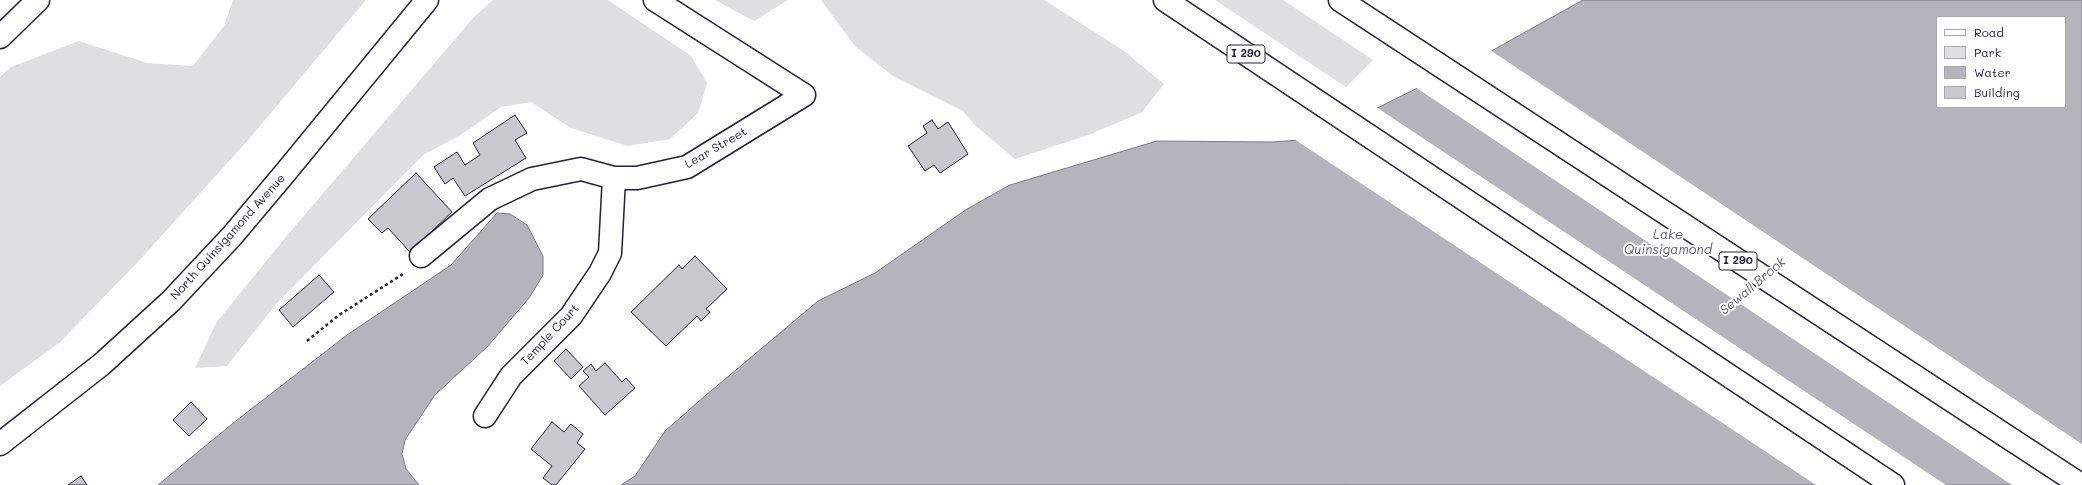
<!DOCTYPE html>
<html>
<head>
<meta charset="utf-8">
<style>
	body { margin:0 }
	#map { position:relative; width:2082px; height:485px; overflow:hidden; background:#fff; font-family:Mali,sans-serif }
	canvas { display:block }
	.legend { position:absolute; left:1936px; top:16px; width:130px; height:92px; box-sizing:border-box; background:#fff; border:1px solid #a7a7b1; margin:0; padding:5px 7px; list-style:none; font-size:12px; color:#22223b }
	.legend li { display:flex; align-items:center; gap:8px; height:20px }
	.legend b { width:20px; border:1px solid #a7a7b1 }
</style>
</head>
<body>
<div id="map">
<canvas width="2082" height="485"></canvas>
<ul class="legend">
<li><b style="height:5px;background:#fff"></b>Road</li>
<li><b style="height:11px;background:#dfdfe2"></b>Park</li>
<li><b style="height:11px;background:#b4b4bc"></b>Water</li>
<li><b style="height:11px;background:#c8c8cf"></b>Building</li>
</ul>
</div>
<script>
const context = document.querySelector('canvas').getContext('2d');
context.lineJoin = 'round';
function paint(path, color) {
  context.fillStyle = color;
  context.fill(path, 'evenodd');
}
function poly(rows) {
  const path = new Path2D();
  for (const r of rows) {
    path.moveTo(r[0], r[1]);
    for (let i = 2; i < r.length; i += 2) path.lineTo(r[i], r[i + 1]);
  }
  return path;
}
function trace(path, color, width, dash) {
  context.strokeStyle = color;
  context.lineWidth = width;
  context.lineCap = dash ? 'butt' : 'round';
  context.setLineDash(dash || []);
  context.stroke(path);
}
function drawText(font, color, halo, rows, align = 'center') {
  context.font = font + ' Mali,sans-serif';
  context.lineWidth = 4;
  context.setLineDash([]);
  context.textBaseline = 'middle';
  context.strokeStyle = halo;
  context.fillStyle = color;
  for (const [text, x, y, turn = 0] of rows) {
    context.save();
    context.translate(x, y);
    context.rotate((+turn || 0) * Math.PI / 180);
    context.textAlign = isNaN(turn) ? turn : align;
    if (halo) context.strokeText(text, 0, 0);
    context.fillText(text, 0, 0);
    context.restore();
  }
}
const green = poly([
	[233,0,366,0,248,140,136,264,59,343,0,386,0,77,11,67,79,41,147,63,193,66,224,26],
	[493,0,608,0,691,56,707,83,698,113,670,139,628,146,571,128,531,102,501,107,459,136,423,155,276,304,227,366,195,368,216,323,285,238,474,17],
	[715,0,788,0,754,21],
	[821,0,1044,0,1124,51,1164,84,1142,112,1091,134,1015,159,976,126,963,111,893,76,855,46],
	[1215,0,1283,0,1373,60,1346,87]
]);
const water = poly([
	[1583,0,2082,0,2082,485,621,485,635,476,665,431,705,396,818,301,875,273,967,209,1010,185,1157,141,1272,142,1300,140,1345,124,1486,54,1583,0],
	[1937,17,2065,17,2065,107,1937,107,1937,17],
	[497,213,510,214,527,225,543,256,543,275,529,298,488,346,435,395,405,440,402,454,406,469,419,485,158,485,232,424,347,335,451,265,497,213]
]);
const pier = poly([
	[1490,50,2082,444,2082,485,2012,485,1415,87],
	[1376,107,1946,485,1816,485,1294,139,1344,122]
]);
const building = poly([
	[515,115,527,133,515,140,526,158,465,196,453,178,445,184,434,167,457,152,465,165,480,155,473,143,515,115],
	[932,120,938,129,948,122,968,154,940,173,934,165,925,171,908,146,927,133,923,126,932,120],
	[416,173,452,212,410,252,388,228,382,233,368,219,416,173],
	[695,256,727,289,706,309,710,312,701,321,697,316,666,346,631,312,679,265,682,269,695,256],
	[319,275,334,292,293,327,279,310,319,275],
	[566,349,583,367,571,379,554,361,566,349],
	[605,363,622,382,626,378,635,388,605,415,579,386,589,377,583,371,591,364,596,371,605,363],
	[191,402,207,419,189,436,173,420,191,402],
	[552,422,564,432,571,424,583,434,577,443,585,449,556,485,552,485,543,478,552,466,531,449,552,422],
	[81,476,87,485,68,485,81,476]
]);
const path = poly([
	[307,341,339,315,403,274]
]);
const minor = poly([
	[0,37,38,0],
	[421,256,490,199,532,179,581,169,614,178,637,178,687,167,804,95,655,0],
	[485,416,511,376,571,316,600,273,610,253,614,178]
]);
const major = poly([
	[0,444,102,364,171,301,232,236,285,173,427,0]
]);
const highway = poly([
	[1165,0,1893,485],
	[1340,0,2081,485]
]);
const shields = [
	[1246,54,38],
	[1738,261,38]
];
const shieldNames = [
	["I 290",1246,54],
	["I 290",1738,261]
];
const streetNames = [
	["Lear Street",716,148,-30],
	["North Quinsigamond Avenue",228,237,-48],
	["Temple Court",550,335,-47]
];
const waterNames = [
	["Lake",1668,235],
	["Quinsigamond",1668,250],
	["Sewall Brook",1753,286,-40]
];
paint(green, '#dfdfe2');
paint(water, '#b4b4bc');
trace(water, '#7a7a88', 1);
paint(pier, '#fff');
paint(building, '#c8c8cf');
trace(building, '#22223b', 1);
trace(minor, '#22223b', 25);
trace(major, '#22223b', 25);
trace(highway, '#22223b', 25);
trace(path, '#22223b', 2.5, [3, 3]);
trace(minor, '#fff', 22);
trace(major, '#fff', 22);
trace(highway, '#fff', 22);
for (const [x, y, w] of shields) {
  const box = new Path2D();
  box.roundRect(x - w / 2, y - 9, w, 18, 3);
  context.fillStyle = '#fff';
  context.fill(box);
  trace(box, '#22223b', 1);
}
drawText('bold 11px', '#22223b', null, shieldNames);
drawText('12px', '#22223b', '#fff', streetNames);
drawText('italic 13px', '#5c5c6f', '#fff', waterNames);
</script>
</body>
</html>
